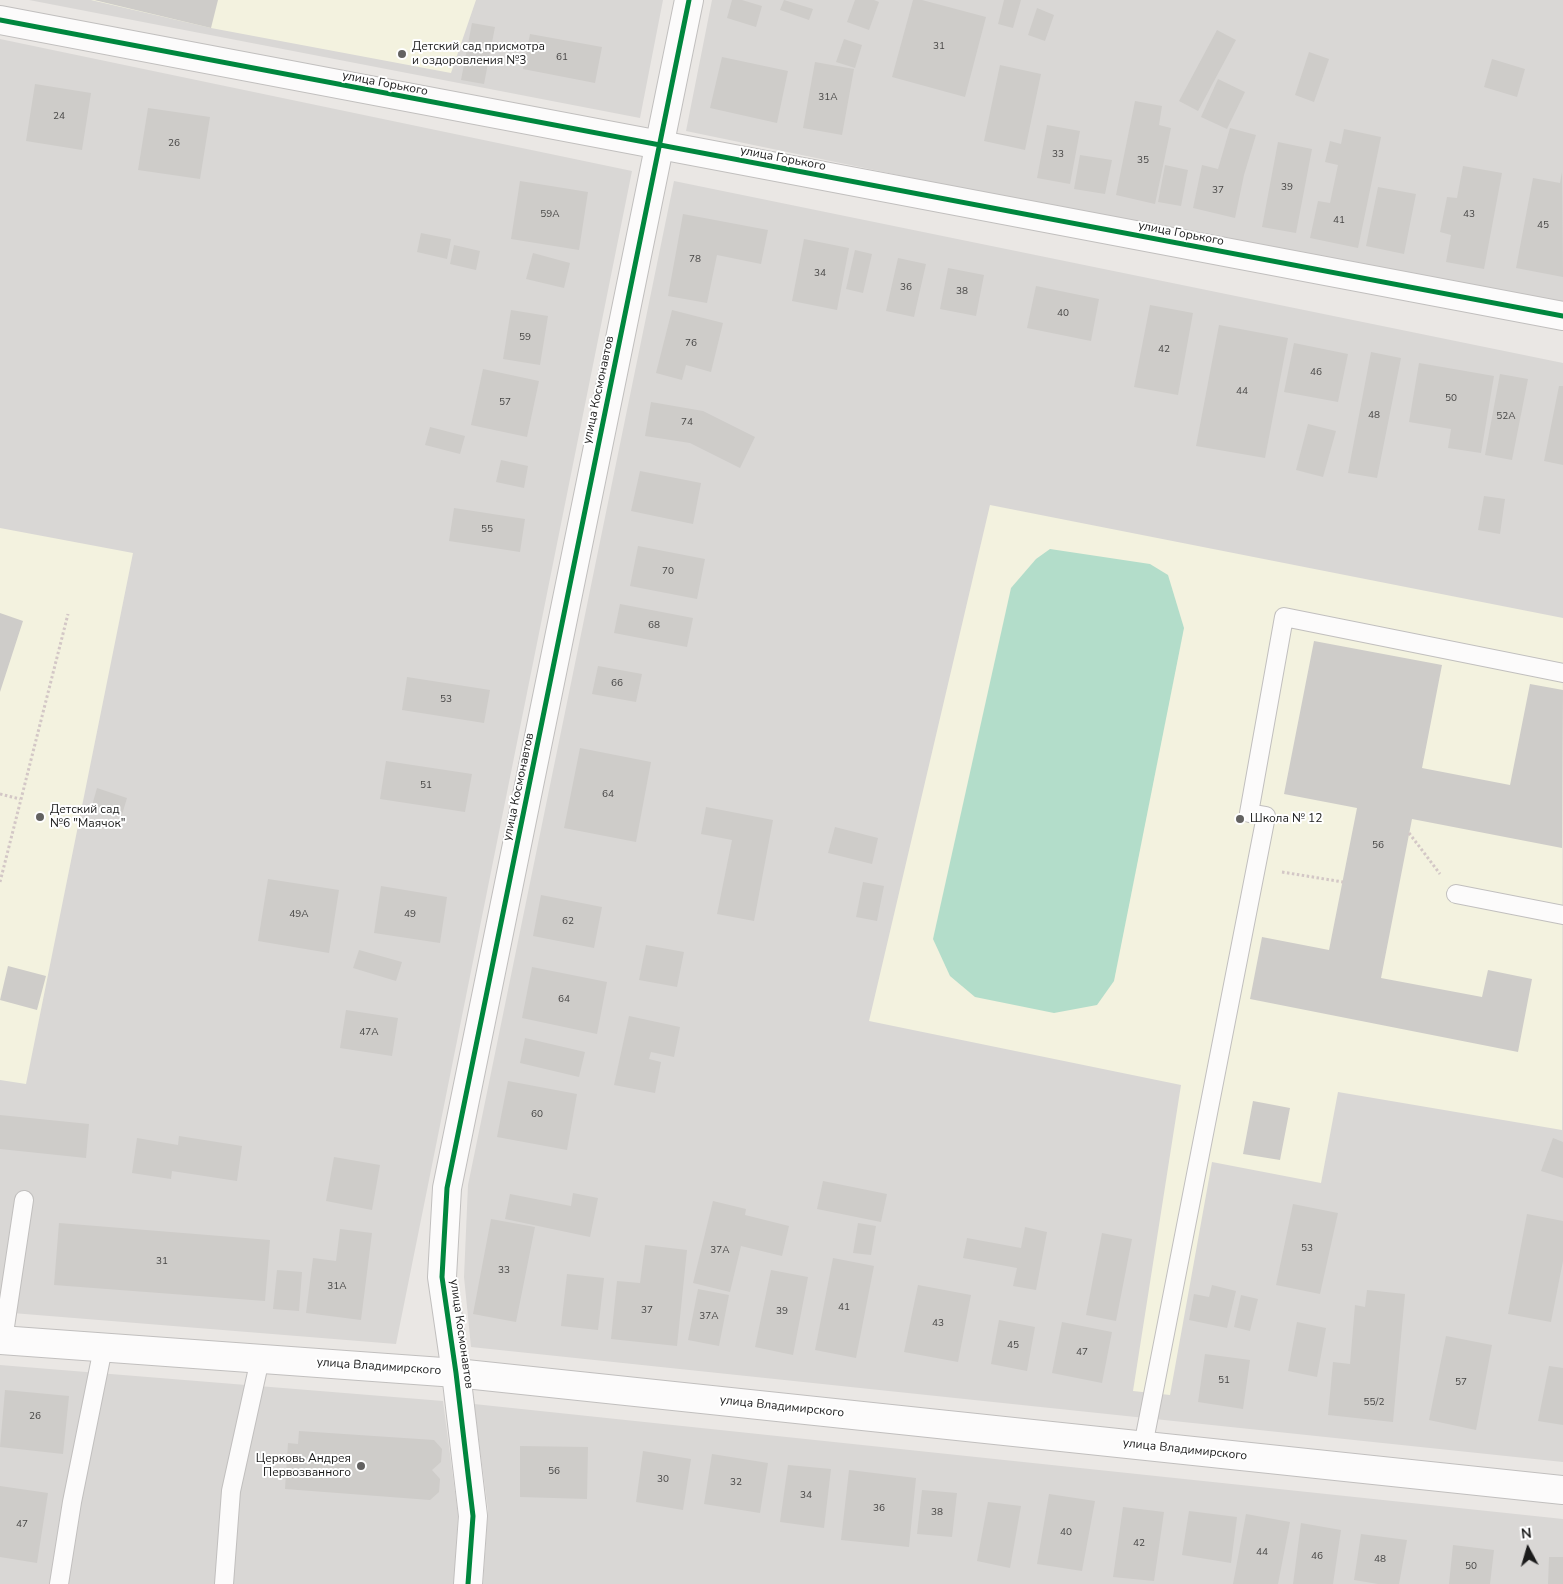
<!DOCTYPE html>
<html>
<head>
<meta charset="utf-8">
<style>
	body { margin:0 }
	#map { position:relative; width:1563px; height:1584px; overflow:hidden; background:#eae7e4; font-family:"Nunito Sans",sans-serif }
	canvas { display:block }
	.north { position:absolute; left:1503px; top:1524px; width:50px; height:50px; -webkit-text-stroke:4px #fff; paint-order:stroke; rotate:354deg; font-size:14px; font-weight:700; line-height:20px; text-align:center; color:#1b1b1b }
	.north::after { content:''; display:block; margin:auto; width:18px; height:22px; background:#1b1b1b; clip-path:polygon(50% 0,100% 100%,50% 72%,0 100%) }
</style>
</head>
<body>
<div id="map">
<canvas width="1563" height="1584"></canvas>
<div class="north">N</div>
</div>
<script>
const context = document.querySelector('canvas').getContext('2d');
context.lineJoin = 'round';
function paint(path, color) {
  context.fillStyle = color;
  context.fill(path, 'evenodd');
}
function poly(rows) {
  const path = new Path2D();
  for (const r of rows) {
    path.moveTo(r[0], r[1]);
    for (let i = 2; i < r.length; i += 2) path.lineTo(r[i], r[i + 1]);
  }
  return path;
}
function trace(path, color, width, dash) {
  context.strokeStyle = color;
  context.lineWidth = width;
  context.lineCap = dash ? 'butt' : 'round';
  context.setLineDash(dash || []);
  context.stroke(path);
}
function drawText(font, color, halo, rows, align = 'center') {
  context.font = font + ' "Nunito Sans",sans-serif';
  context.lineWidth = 4;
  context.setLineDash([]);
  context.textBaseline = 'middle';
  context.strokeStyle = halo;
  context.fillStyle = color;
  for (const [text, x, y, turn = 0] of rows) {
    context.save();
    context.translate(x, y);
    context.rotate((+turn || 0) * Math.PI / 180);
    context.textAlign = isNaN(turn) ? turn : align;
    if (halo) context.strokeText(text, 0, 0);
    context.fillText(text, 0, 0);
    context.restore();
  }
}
const residential = poly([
	[29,0,663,0,640,118],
	[712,0,1563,0,1563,313,686,131],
	[0,39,632,171,396,1344,0,1312],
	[674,181,1563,363,1563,1462,471,1347,464,1277,468,1185],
	[0,1365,443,1401,458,1515,454,1584,0,1584],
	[474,1404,1563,1519,1563,1584,483,1584,488,1510]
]);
const education = poly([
	[91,0,476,0,451,73,211,28],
	[990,505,1563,618,1562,1130,1338,1092,1321,1183,1212,1162,1170,1395,1133,1391,1181,1085,869,1021],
	[0,528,133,553,26,1084,0,1080]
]);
const pitch = poly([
	[1050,549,1150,564,1168,575,1184,628,1114,981,1097,1005,1054,1013,975,997,950,976,933,939,1011,588,1036,559]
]);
const building = poly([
	[94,0,218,0,211,28],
	[732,0,742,0,762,6,756,27,727,18],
	[784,0,813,9,809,20,780,10],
	[855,0,874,0,879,2,869,30,847,22],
	[913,0,922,0,986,17,965,97,892,77],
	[1004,0,1021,0,1013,28,998,24],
	[1037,8,1054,15,1045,41,1028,35],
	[472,23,495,27,484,84,461,80],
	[1217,30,1236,40,1198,111,1179,101],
	[530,34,602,47,595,83,523,69],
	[844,39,862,45,855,68,836,62],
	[1309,52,1329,59,1314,102,1295,95],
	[722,57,788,71,777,123,710,108],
	[1492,59,1525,69,1517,97,1484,87],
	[815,62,854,69,842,135,803,128],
	[1000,65,1041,74,1025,150,984,141],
	[1218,79,1245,92,1227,129,1201,117],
	[35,84,91,93,82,150,26,141],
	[1135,101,1162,106,1159,125,1171,128,1155,204,1116,195],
	[148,108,210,117,200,179,138,170],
	[1047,125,1080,131,1070,184,1037,178],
	[1230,128,1256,135,1244,175,1235,218,1193,208,1202,165,1218,169],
	[1344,129,1381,137,1358,248,1310,238,1318,201,1330,203,1338,165,1325,162,1330,141,1341,144],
	[1278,142,1312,149,1296,233,1262,227],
	[1080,155,1112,160,1105,194,1074,189],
	[1165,165,1188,170,1181,206,1158,202],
	[1463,166,1502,173,1484,269,1446,262,1451,235,1440,232,1447,197,1457,198],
	[1562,172,1563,277,1516,268,1533,178,1560,183],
	[520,181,588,192,579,250,511,239],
	[1378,187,1416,194,1404,254,1366,246],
	[683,214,768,230,761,264,717,255,707,303,668,296],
	[421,233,451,239,447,259,417,252],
	[804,239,849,248,837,310,792,301],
	[454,245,480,251,476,270,450,264],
	[855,250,872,254,863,293,846,289],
	[533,253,570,263,564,288,526,279],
	[898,258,926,264,914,317,886,311],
	[948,268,984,275,976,316,940,309],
	[1036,286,1099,299,1091,341,1027,328],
	[1150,305,1193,313,1178,395,1134,387],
	[511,310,548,316,540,365,503,359],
	[672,310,723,323,711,372,686,365,682,380,656,373],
	[1219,325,1288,338,1265,458,1196,446],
	[1294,343,1348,354,1338,402,1284,392],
	[1371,352,1401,358,1377,478,1348,473],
	[1419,363,1494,376,1481,453,1448,448,1451,429,1409,422],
	[483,369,539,381,527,437,471,425],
	[1500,374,1528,379,1512,460,1485,455],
	[1559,386,1563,386,1563,465,1544,461],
	[651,402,703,411,755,437,740,468,690,443,645,436],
	[1308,424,1336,431,1323,477,1296,470],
	[430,427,465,436,460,454,425,445],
	[501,460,528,466,524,488,496,482],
	[640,471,701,483,693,524,631,511],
	[1484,496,1505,499,1500,534,1478,530],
	[454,508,525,519,520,552,449,541],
	[638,546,705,559,697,599,630,586],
	[620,604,693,618,687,647,614,633],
	[0,613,23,621,0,692],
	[1314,641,1442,665,1422,768,1510,785,1530,684,1563,690,1562,848,1412,819,1381,978,1482,997,1488,970,1532,979,1518,1052,1250,999,1262,937,1329,950,1357,808,1284,794],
	[598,666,642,674,636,702,592,694],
	[407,677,490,690,484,723,402,710],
	[580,748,651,762,636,842,564,828],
	[386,761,472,774,465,812,380,799],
	[97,788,127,798,121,818,91,809],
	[706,807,773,820,754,921,717,914,732,840,701,834],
	[835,827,878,838,872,864,828,853],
	[268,879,339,890,329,953,258,941],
	[863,882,884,886,877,921,856,917],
	[381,886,447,897,440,943,374,933],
	[541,895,602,907,594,948,533,936],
	[646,945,684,952,677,987,639,980],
	[359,950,402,962,396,981,353,968],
	[8,966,46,976,37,1010,0,1000],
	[532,967,607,982,597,1034,522,1018],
	[346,1010,398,1018,392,1056,340,1048],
	[629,1016,680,1027,674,1057,651,1052,649,1059,661,1062,655,1093,614,1085],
	[525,1038,585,1052,579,1077,520,1063],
	[508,1081,577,1094,567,1150,497,1137],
	[1253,1101,1290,1108,1280,1160,1243,1154],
	[0,1115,89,1124,86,1158,0,1149],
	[179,1136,242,1146,237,1181,172,1171,171,1179,132,1173,137,1138,178,1145],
	[1553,1138,1563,1142,1563,1178,1541,1171],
	[334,1157,380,1165,372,1210,326,1201],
	[823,1181,887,1194,881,1222,817,1209],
	[573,1193,598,1198,590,1237,505,1219,510,1194,571,1206],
	[713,1201,746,1209,745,1215,789,1226,782,1256,741,1246,730,1292,693,1283],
	[1293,1204,1338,1213,1320,1294,1276,1285],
	[1527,1214,1563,1221,1563,1261,1551,1322,1508,1314],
	[491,1219,535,1227,516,1322,473,1314],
	[59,1223,270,1240,265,1301,54,1285],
	[858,1223,876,1226,871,1255,853,1253],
	[1025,1227,1047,1232,1036,1290,1013,1286,1017,1268,963,1258,967,1238,1021,1248],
	[340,1229,372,1233,361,1320,306,1313,313,1258,336,1261],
	[1102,1233,1132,1239,1116,1321,1086,1315],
	[645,1245,687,1250,677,1346,611,1339,617,1281,640,1283],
	[833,1258,874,1266,856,1358,815,1350],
	[277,1270,302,1272,299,1311,273,1309],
	[771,1270,808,1277,793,1355,755,1347],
	[567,1274,604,1278,598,1330,561,1326],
	[918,1285,971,1295,958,1362,904,1352],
	[1212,1285,1236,1291,1227,1328,1189,1320,1194,1294,1209,1297],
	[698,1289,729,1295,719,1346,688,1340],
	[1367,1290,1405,1294,1393,1422,1328,1415,1333,1362,1350,1364,1355,1305,1365,1307],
	[1241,1295,1258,1299,1250,1331,1234,1327],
	[999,1320,1035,1327,1027,1371,991,1364],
	[1062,1322,1112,1332,1102,1383,1052,1373],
	[1297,1322,1326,1328,1317,1377,1288,1371],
	[1446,1336,1492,1345,1476,1430,1429,1420],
	[1205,1354,1250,1360,1243,1409,1198,1402],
	[1549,1366,1563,1368,1563,1425,1538,1421],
	[5,1390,69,1396,63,1454,0,1447],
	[299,1431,434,1440,442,1449,441,1462,432,1470,440,1479,439,1492,430,1500,285,1489,288,1443,298,1444],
	[520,1446,588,1447,587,1499,520,1497],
	[643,1451,691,1459,683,1510,636,1502],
	[712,1454,768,1463,760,1513,704,1504],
	[788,1465,831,1469,824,1528,780,1522],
	[849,1470,916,1478,909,1547,841,1540],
	[0,1486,48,1493,37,1563,0,1557],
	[922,1490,957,1493,952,1537,917,1534],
	[1049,1494,1095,1501,1082,1571,1037,1564],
	[988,1502,1021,1506,1010,1568,977,1561],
	[1123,1507,1164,1512,1154,1581,1113,1577],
	[1189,1511,1237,1517,1231,1563,1182,1555],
	[1246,1514,1290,1522,1278,1584,1233,1584],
	[1301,1523,1341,1530,1333,1584,1293,1584],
	[1361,1534,1407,1540,1399,1584,1378,1584,1354,1580],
	[1453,1545,1494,1550,1490,1584,1449,1584],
	[1549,1557,1563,1557,1563,1584,1548,1584]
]);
const path = poly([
	[0,794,20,799],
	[1409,833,1440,874],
	[1282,872,1343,882],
	[0,882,68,614]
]);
const service = poly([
	[1456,894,1563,915],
	[3,1340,24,1200],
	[1143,1446,1266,816,1249,813,1284,617,1563,673],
	[59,1584,72,1502,103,1348],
	[224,1584,231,1491,260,1359]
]);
const minor = poly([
	[0,20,1563,316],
	[0,1340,456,1373,1563,1490]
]);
const tertiary = poly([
	[468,1584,473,1516,456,1373,442,1277,447,1188,689,0]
]);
const cycleway = poly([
	[0,20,1563,316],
	[468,1584,473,1516,456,1373,442,1277,447,1188,689,0]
]);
const markers = [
	[402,54,5,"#636261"],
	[40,817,5,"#636261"],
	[1240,819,5,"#636261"],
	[361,1466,5,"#636261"]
];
const numberNames = [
	["31",939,47],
	["61",562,58],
	["31А",828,98],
	["24",59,117],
	["26",174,144],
	["33",1058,155],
	["35",1143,161],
	["39",1287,188],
	["37",1218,191],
	["59А",550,215],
	["43",1469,215],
	["41",1339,221],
	["45",1543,226],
	["78",695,260],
	["34",820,274],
	["36",906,288],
	["38",962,292],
	["40",1063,314],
	["59",525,338],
	["76",691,344],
	["42",1164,350],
	["46",1316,373],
	["44",1242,392],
	["50",1451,399],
	["57",505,403],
	["48",1374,416],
	["52А",1506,417],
	["74",687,423],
	["55",487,530],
	["70",668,572],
	["68",654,626],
	["66",617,684],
	["53",446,700],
	["51",426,786],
	["64",608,795],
	["56",1378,846],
	["49А",299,915],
	["49",410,915],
	["62",568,922],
	["64",564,1000],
	["47А",369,1033],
	["60",537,1115],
	["53",1307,1249],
	["37А",720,1251],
	["31",162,1262],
	["33",504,1271],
	["31А",337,1287],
	["41",844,1308],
	["37",647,1311],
	["39",782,1312],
	["37А",709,1317],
	["43",938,1324],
	["45",1013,1346],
	["47",1082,1353],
	["51",1224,1381],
	["57",1461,1383],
	["55/2",1374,1403],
	["26",35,1417],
	["56",554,1472],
	["30",663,1480],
	["32",736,1483],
	["34",806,1496],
	["36",879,1509],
	["38",937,1513],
	["47",22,1525],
	["40",1066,1533],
	["42",1139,1544],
	["44",1262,1553],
	["46",1317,1557],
	["48",1380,1560],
	["50",1471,1567]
];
const poiNames = [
	["Детский сад присмотра",412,47],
	["и оздоровления №3",412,61],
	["Детский сад",50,810],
	["№6 \"Маячок\"",50,824],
	["Школа № 12",1250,819],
	["Церковь Андрея",351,1459,"right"],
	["Первозванного",351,1473,"right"]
];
const streetNames = [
	["улица Горького",385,84,11],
	["улица Горького",783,159,11],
	["улица Горького",1181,234,11],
	["улица Космонавтов",599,390,-78],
	["улица Космонавтов",519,787,-78],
	["улица Космонавтов",461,1334,82],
	["улица Владимирского",379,1367,4],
	["улица Владимирского",782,1407,6],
	["улица Владимирского",1185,1450,6]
];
paint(residential, '#d9d7d5');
paint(education, '#f3f2df');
paint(pitch, '#b3ddca');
paint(building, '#ceccc9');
trace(service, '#c1bfbe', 20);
trace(minor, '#c1bfbe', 30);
trace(tertiary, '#c1bfbe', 30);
trace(path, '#d3c7c6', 3, [2.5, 2.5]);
trace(service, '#fcfbfb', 18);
trace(minor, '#fcfbfb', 28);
trace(tertiary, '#fcfbfb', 28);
trace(cycleway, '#00873e', 5);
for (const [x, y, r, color] of markers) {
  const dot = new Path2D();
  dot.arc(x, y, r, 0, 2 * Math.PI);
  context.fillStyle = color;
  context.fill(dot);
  trace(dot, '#fff', 2);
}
drawText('10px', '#484746', null, numberNames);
drawText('12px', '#1b1b1b', '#fff', poiNames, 'left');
drawText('12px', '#1b1b1b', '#fff', streetNames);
</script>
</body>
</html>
